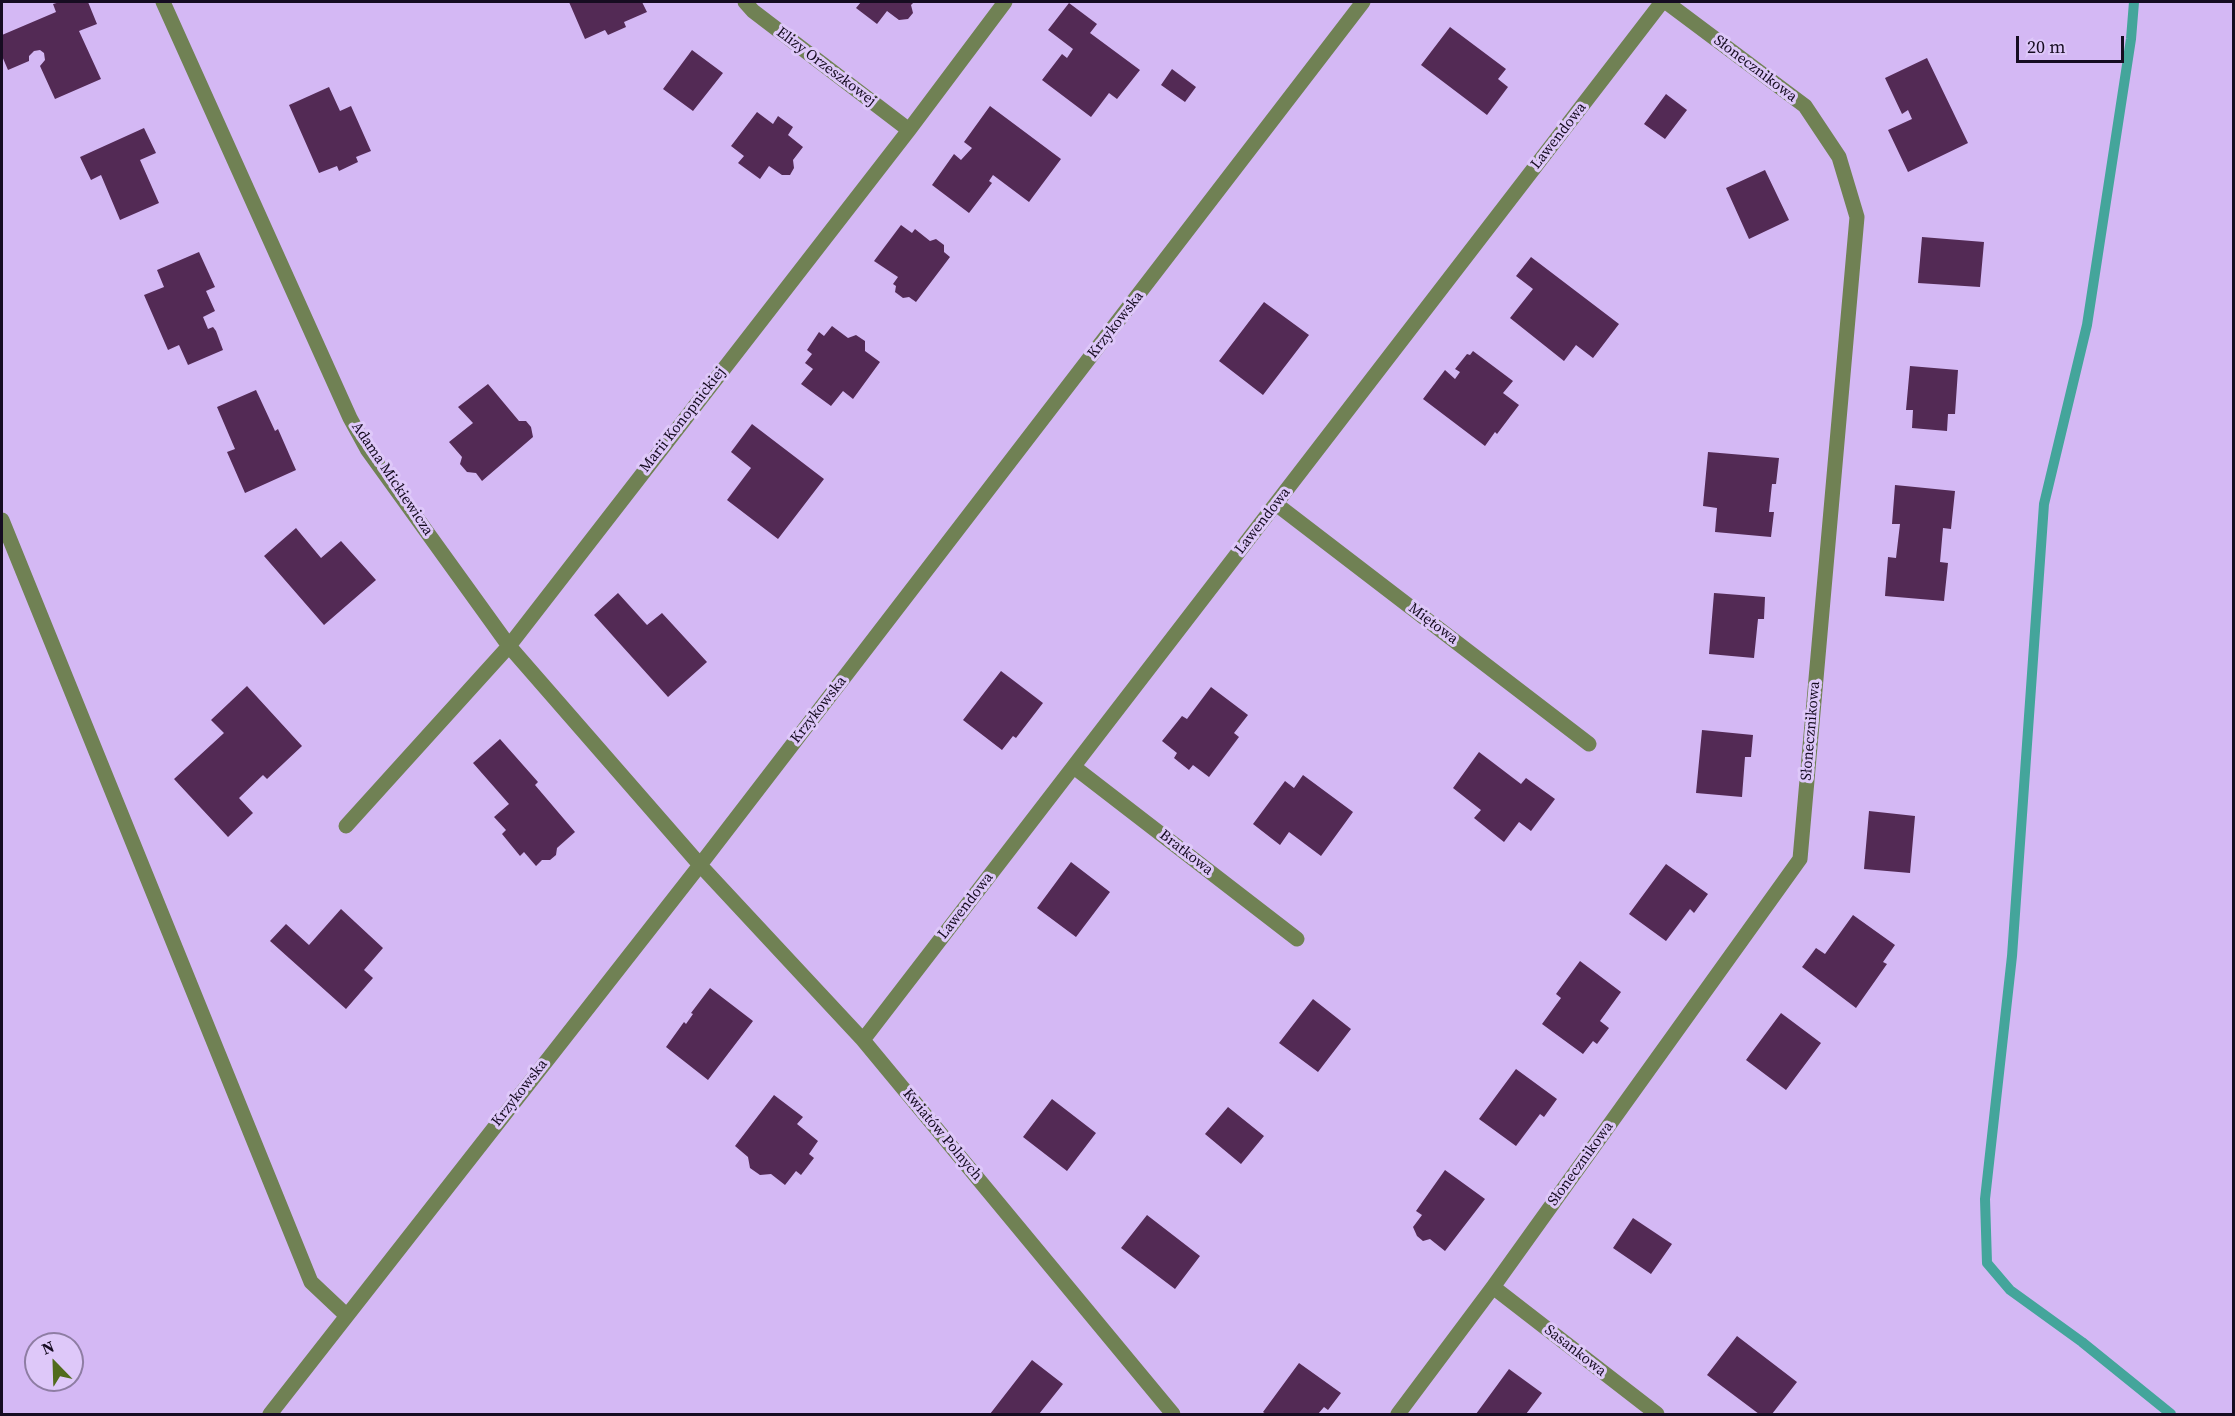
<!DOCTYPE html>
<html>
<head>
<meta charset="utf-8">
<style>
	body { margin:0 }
	#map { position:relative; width:2235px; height:1416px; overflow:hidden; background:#d4b8f4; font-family:"Source Serif 4",serif }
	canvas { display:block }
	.frame { position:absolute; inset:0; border:3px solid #160c21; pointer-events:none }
	.north { position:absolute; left:24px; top:1332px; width:60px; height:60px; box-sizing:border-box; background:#dec8f9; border:2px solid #8e7da3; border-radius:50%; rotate:337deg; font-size:16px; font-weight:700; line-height:24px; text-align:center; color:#160c21 }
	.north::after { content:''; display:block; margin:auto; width:21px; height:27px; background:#516b1c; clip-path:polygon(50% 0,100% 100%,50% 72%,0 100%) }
	.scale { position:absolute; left:2016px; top:36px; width:108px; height:27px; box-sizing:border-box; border:3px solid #160c21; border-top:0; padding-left:8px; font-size:18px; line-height:21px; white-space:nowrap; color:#160c21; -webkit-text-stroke:4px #dec8f9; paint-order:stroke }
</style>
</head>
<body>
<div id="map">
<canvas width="2235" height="1416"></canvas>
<div class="frame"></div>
<div class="north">N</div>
<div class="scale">20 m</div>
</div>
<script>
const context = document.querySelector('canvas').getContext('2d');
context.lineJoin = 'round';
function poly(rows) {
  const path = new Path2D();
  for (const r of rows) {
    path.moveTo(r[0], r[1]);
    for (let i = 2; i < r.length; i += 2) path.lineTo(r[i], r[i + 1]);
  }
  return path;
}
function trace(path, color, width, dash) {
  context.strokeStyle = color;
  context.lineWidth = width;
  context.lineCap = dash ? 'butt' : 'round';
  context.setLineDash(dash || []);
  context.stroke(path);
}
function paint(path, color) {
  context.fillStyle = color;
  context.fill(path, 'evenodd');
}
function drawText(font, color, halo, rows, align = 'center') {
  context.font = font + ' "Source Serif 4",serif';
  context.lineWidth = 6;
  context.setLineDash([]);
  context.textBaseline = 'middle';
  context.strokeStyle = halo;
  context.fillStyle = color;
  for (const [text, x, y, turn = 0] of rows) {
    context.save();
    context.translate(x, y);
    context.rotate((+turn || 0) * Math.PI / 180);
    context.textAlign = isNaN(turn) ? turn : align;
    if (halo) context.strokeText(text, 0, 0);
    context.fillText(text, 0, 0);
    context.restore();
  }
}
const stream = poly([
	[2134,2,2131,39,2087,325,2044,504,2012,956,1985,1199,1987,1263,2010,1290,2082,1342,2171,1414]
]);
const building = poly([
	[60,2,88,2,97,24,79,31,101,79,55,99,40,66,45,60,44,53,40,50,34,51,29,56,29,61,8,70,2,56,2,35,56,12,53,4],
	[569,2,642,2,647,12,624,22,626,27,608,35,605,30,585,39],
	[861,2,914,2,911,5,913,13,908,19,899,20,887,11,877,24,856,8],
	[1069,3,1097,24,1090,33,1140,70,1117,99,1109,93,1091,117,1042,80,1062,54,1067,58,1073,49,1048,30],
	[1450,27,1506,69,1498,79,1508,87,1487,115,1421,65],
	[692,50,723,73,693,111,663,89],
	[1927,58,1968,143,1908,172,1888,130,1912,119,1908,110,1902,114,1885,78],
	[1172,69,1196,87,1185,102,1161,85],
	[329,87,340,111,351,106,371,151,356,157,358,162,339,171,337,166,319,173,289,105],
	[1666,94,1687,110,1665,139,1644,124],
	[990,106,1061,159,1029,202,993,175,989,181,992,183,969,213,932,185,954,154,961,160,972,148,964,142],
	[757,112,773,124,778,116,793,127,788,135,803,147,793,160,794,168,790,175,782,175,769,166,760,179,738,163,744,156,731,146],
	[144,128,156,153,140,160,159,203,120,220,101,175,91,180,80,157],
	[1765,170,1789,220,1749,239,1726,188],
	[901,225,912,233,915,229,930,241,936,239,944,245,944,252,950,257,916,302,909,297,903,298,895,292,896,286,893,284,898,277,874,261],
	[1922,237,1984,242,1980,287,1918,283],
	[199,252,215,287,206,291,215,311,203,317,208,329,213,327,216,331,223,350,188,365,179,345,168,350,144,295,164,287,157,270],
	[1531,257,1619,324,1593,358,1576,345,1564,361,1510,318,1533,289,1516,276],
	[1264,302,1309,335,1263,395,1219,361],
	[832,326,848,338,856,335,865,341,865,351,880,362,853,399,843,391,831,406,801,384,813,369,805,363,812,354,807,350,819,332,824,336],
	[1473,351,1513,381,1503,393,1519,405,1497,434,1495,432,1485,446,1423,399,1445,370,1455,379,1460,372,1455,369,1467,354,1470,355],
	[1910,366,1958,370,1955,414,1948,414,1947,431,1912,428,1913,410,1906,410],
	[488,384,519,421,526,421,531,427,533,437,482,481,476,473,467,472,460,464,462,457,449,442,473,423,458,407],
	[256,390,275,431,278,429,296,470,245,493,227,452,235,449,217,407],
	[752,424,824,479,778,539,727,500,751,468,731,452],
	[1708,452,1779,458,1776,484,1772,484,1769,512,1774,512,1771,537,1715,532,1717,508,1703,506],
	[1895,485,1955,491,1951,529,1943,528,1940,562,1948,563,1944,601,1885,596,1888,557,1896,558,1900,524,1892,524],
	[296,528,321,558,341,541,376,580,324,625,264,556],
	[618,593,647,625,662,613,707,662,668,697,594,615],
	[1714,593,1765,597,1764,619,1758,619,1754,658,1709,654],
	[1001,671,1043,703,1016,738,1013,736,1002,750,963,720],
	[247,686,302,746,267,779,263,775,239,798,253,813,228,837,174,779,224,733,211,720],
	[1211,687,1248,715,1234,733,1239,737,1209,777,1193,765,1189,770,1174,758,1177,753,1162,741,1182,716,1187,719],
	[1702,730,1753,735,1751,757,1745,757,1742,797,1696,793],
	[500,739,538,782,535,785,575,832,557,848,556,855,550,860,542,860,536,866,524,852,520,856,502,834,506,830,494,817,509,804,473,763],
	[1479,752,1521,784,1526,778,1555,799,1531,831,1519,822,1504,842,1474,818,1481,810,1453,788],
	[1303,775,1353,812,1321,856,1289,832,1280,845,1253,824,1285,781,1294,788],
	[1869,811,1915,816,1910,873,1864,869],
	[1071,862,1110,892,1076,937,1037,908],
	[1666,864,1708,894,1694,913,1690,909,1666,941,1629,914],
	[341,909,383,948,364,970,373,978,346,1009,270,941,286,924,309,945],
	[1853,915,1895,945,1883,962,1887,964,1856,1008,1802,967,1816,948,1825,954],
	[1580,961,1621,992,1600,1021,1609,1028,1597,1044,1593,1041,1583,1054,1542,1024,1561,998,1556,994],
	[710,988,753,1021,708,1080,666,1047,684,1022,686,1024,693,1014,691,1013],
	[1313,999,1351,1029,1318,1072,1279,1043],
	[1781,1013,1821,1043,1786,1090,1746,1060],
	[1516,1069,1557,1099,1544,1117,1540,1114,1516,1146,1479,1119],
	[774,1095,803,1117,797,1124,818,1141,809,1154,814,1158,801,1175,796,1171,785,1185,771,1174,760,1175,750,1168,748,1157,735,1146],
	[1052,1099,1096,1133,1067,1171,1023,1137],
	[1228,1107,1264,1136,1241,1164,1205,1134],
	[1445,1170,1485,1199,1445,1251,1430,1239,1423,1241,1417,1236,1413,1227,1422,1215,1416,1211],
	[1147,1215,1200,1256,1175,1289,1121,1248],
	[1633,1218,1672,1244,1651,1274,1613,1248],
	[1737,1336,1797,1382,1772,1414,1759,1414,1707,1375],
	[1032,1360,1063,1384,1039,1414,990,1414],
	[1299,1363,1341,1393,1328,1410,1324,1407,1318,1414,1266,1414,1263,1412],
	[1509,1369,1542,1393,1526,1414,1476,1414]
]);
const minor = poly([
	[163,2,350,418,367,449,509,646,700,865,863,1040,1173,1414],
	[745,2,753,11,909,130],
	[1276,504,1589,744],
	[2,520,311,1282,346,1315],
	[1074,767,1297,939],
	[346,826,509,646,909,130,1005,2],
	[863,1040,1662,2],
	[1493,1287,1657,1414],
	[270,1414,700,865,1363,2],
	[1398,1414,1493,1287,1800,859,1857,217,1839,157,1805,106,1666,2]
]);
const streetNames = [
	["Elizy Orzeszkowej",826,67,37],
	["Słonecznikowa",1755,69,37],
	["Lawendowa",1559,136,-52],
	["Krzykowska",1116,325,-52],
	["Marii Konopnickiej",683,420,-52],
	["Adama Mickiewicza",392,479,56],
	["Lawendowa",1263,521,-52],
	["Miętowa",1433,624,37],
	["Krzykowska",819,710,-52],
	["Słonecznikowa",1811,731,-85],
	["Bratkowa",1186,853,38],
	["Lawendowa",966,906,-52],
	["Krzykowska",520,1093,-52],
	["Kwiatów Polnych",942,1135,50],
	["Słonecznikowa",1581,1164,-54],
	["Sasankowa",1575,1351,38]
];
trace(stream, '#44a59b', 10);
paint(building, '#532a55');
trace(minor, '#708154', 15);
drawText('15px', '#160c21', '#dec8f9', streetNames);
</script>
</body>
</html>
